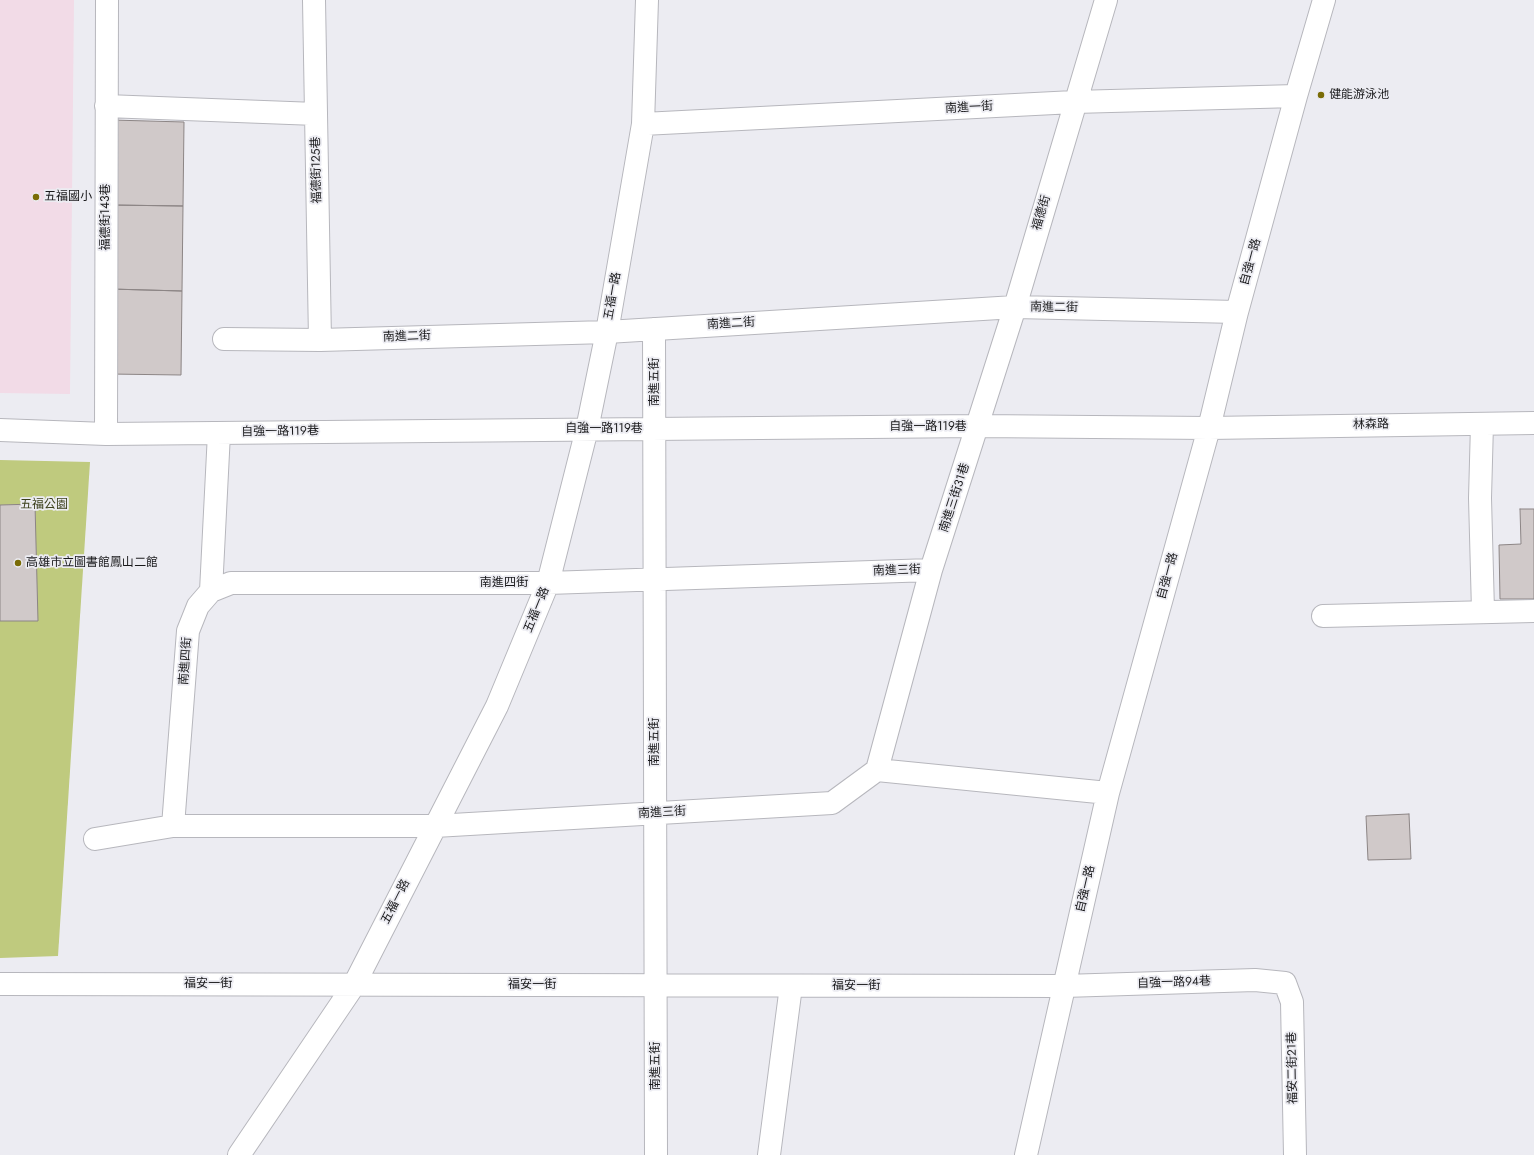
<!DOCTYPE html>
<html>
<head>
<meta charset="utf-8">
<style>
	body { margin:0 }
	canvas { display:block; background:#ececf2 }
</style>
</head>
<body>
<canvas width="1534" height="1155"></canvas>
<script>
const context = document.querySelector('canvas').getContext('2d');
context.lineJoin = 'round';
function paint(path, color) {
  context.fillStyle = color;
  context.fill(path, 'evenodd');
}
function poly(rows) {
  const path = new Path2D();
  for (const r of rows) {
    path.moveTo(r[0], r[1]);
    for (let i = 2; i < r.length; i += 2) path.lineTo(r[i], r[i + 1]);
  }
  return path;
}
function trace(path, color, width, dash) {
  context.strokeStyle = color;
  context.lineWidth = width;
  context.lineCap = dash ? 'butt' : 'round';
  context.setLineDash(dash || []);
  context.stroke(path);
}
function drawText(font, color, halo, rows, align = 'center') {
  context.font = font + ' Jost,"Noto Sans TC",sans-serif';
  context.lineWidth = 3.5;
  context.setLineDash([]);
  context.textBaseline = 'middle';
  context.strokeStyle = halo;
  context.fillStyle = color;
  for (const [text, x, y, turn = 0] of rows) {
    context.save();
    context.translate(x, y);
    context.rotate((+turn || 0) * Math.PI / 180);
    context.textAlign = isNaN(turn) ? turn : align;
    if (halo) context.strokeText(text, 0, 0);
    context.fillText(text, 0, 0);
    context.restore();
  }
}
const education = poly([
	[0,0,74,0,70,394,0,393]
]);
const green = poly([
	[0,460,90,462,58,956,0,958]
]);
const building = poly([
	[112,120,184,122,183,206,111,205,112,120],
	[111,205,183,206,182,291,110,289,111,205],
	[110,289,182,291,181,375,109,374,110,289],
	[35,504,38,621,0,621,0,505,35,504],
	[1520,509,1534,509,1534,599,1500,599,1499,545,1521,544,1520,509],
	[1409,814,1411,859,1368,860,1366,816,1409,814]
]);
const minor = poly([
	[314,0,320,340],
	[106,106,316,114],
	[643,124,1074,102,1296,96],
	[654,329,656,1155],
	[224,339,320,340,607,332,1015,307,1237,312],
	[1482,424,1480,498,1483,611],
	[0,430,106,434,978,426,1209,428,1534,423],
	[106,434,107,0],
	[211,591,219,433],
	[1323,616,1534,611],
	[877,770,1108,793],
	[173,826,188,631,198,606,211,591,231,583,548,583,931,570],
	[95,839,173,826,435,826,832,803,877,770,931,570,1015,307,1106,0],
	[0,984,1064,986,1255,980,1285,983,1292,1002,1295,1155],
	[239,1155,354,985,497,706,548,583,587,429,607,332,643,124,647,0],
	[769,1155,791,986],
	[1026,1155,1108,793,1209,428,1237,312,1296,96,1324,0]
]);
const markers = [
	[1321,95,4,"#7a6c06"],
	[36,197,4,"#7a6c06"],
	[18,563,4,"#7a6c06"]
];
const poiNames = [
	["健能游泳池",1329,95],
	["五福國小",44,197],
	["高雄市立圖書館鳳山二館",26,563]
];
const streetNames = [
	["南進一街",969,108,-3],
	["福德街125巷",317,170,-91],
	["福德街",1042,213,-74],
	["福德街143巷",106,217,-90],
	["自強一路",1251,262,-75],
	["五福一路",613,296,-80],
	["南進二街",1054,308,1],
	["南進二街",731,324,-3],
	["南進二街",407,337,-2],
	["南進五街",655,382,-90],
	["林森路",1371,425,-1],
	["自強一路119巷",928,427],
	["自強一路119巷",604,429],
	["自強一路119巷",280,432,-1],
	["南進三街31巷",955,498,-72],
	["南進三街",897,571,-2],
	["自強一路",1168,576,-75],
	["南進四街",504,583],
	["五福一路",537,610,-68],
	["南進四街",186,661,-86],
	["南進五街",655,742,-90],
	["南進三街",662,813,-3],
	["自強一路",1086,889,-77],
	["五福一路",396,902,-63],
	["自強一路94巷",1174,983,-2],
	["福安一街",208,984],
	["福安一街",532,985],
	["福安一街",856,986],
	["南進五街",656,1066,-90],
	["福安二街21巷",1293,1068,-91]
];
const parkNames = [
	["五福公園",44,505]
];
paint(education, '#f2dbe7');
paint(green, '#bfca7e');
paint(building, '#d0c9c9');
trace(building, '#8c8585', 1);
trace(minor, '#b7b7bd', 24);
trace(minor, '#fff', 22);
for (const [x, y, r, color] of markers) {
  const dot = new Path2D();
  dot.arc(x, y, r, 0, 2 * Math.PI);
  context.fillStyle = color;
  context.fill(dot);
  trace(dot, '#ececf2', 1.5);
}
drawText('12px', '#18181a', '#ececf2', poiNames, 'left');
drawText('12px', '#18181a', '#ececf2', streetNames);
drawText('12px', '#3a3f1a', '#ececf2', parkNames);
</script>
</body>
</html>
